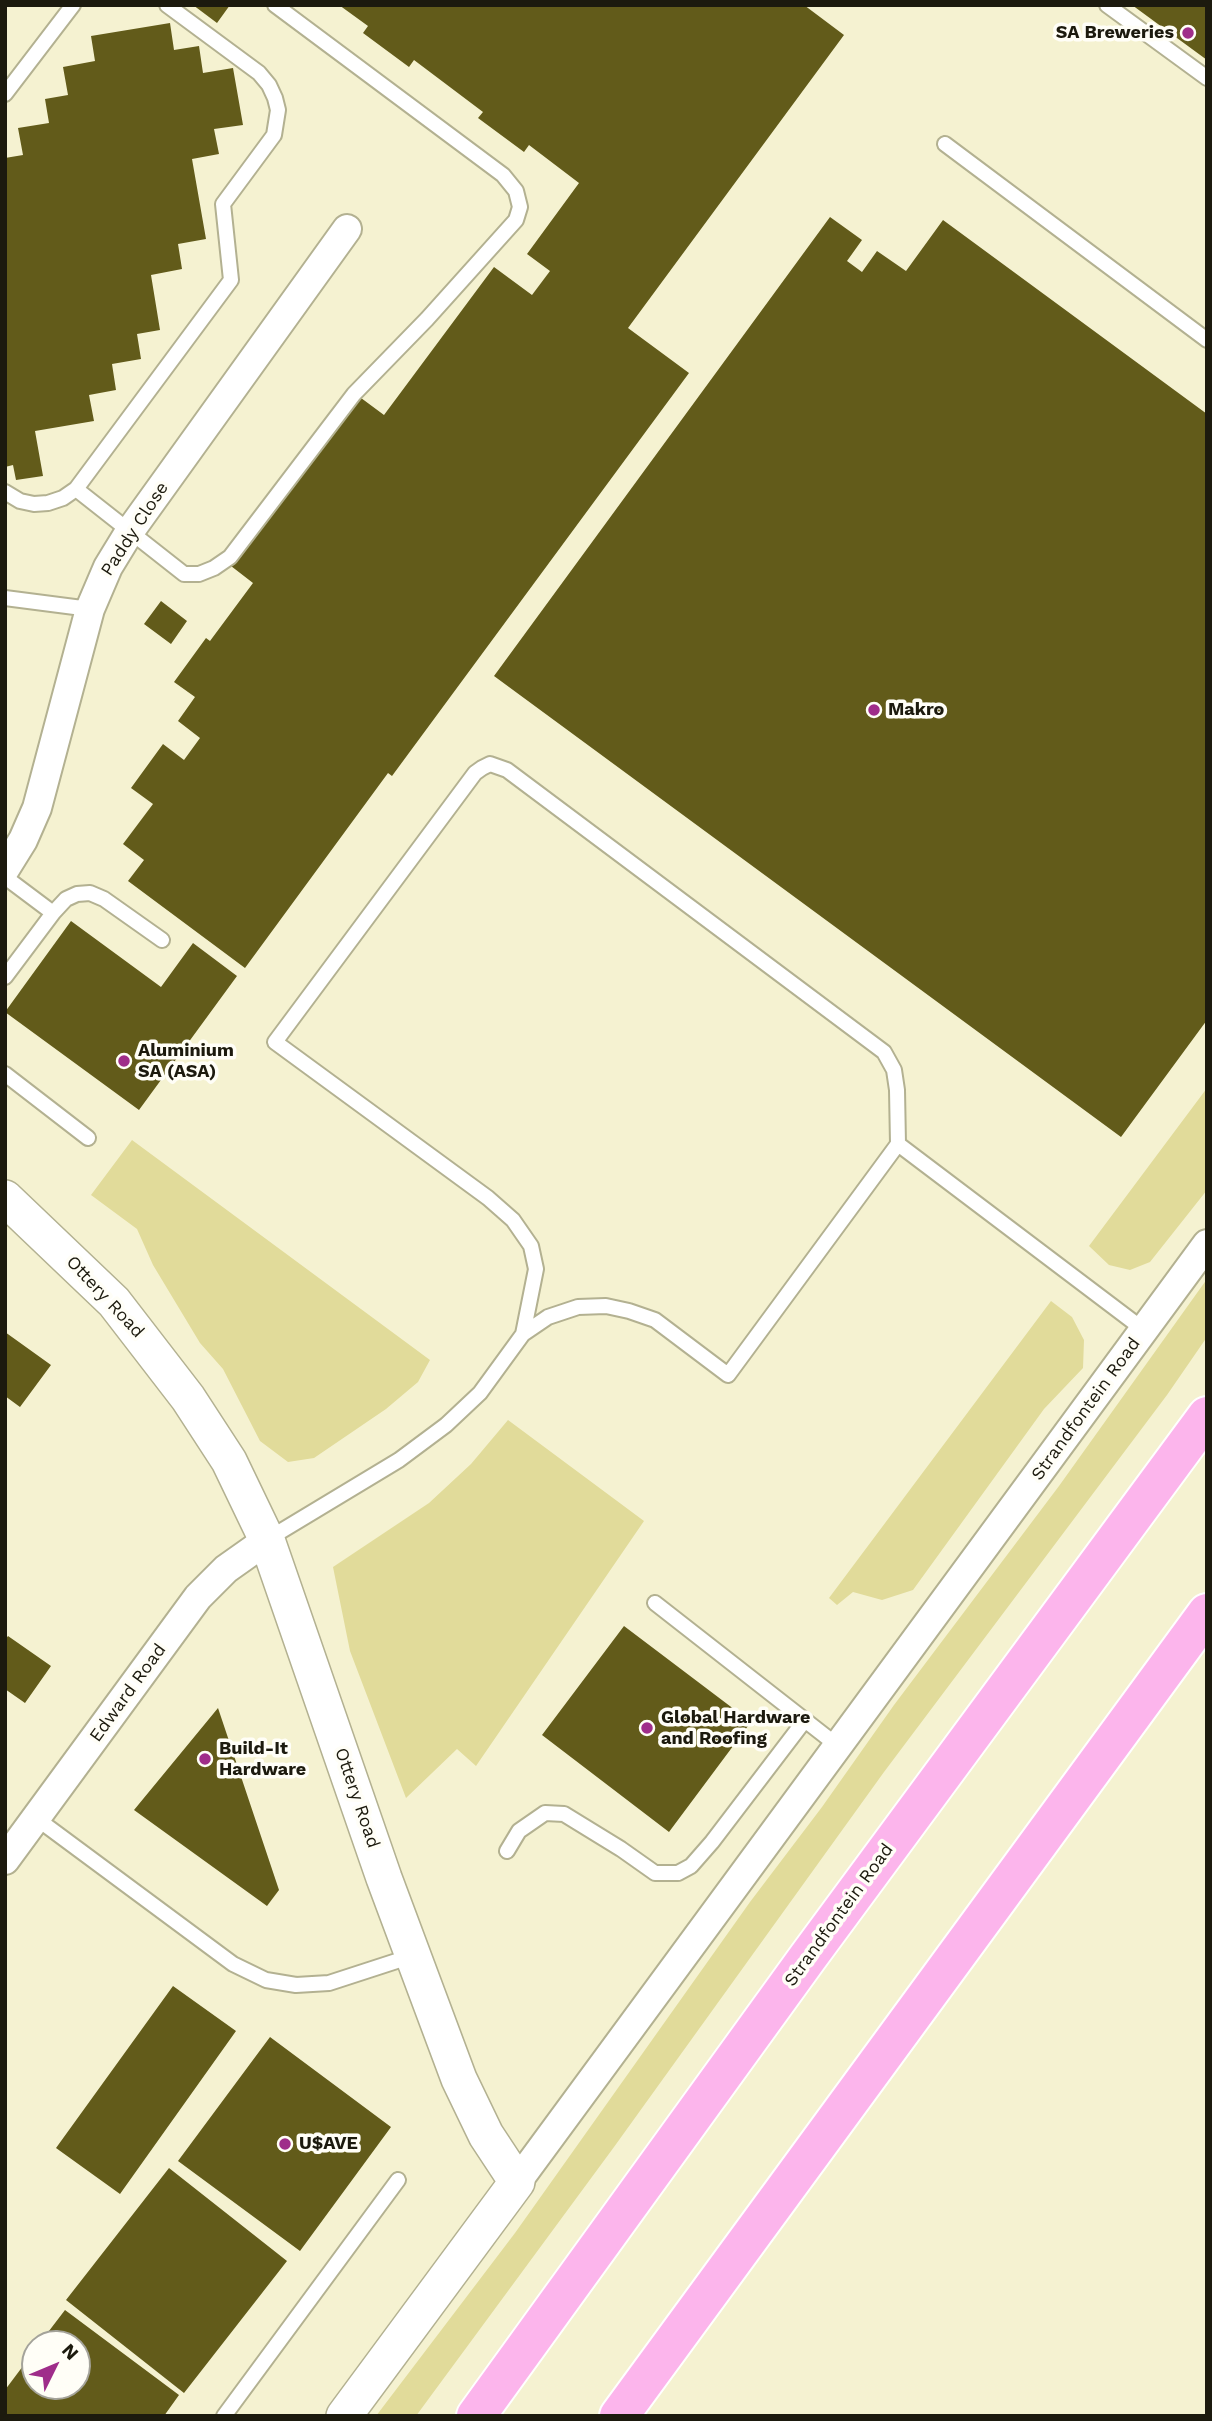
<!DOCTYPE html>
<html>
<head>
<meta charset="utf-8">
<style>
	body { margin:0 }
	#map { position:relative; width:1212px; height:2421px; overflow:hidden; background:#f5f2d1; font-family:"Work Sans",sans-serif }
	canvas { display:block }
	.frame { position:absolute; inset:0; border:7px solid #1c1a0e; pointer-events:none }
	.north { position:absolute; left:21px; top:2330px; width:70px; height:70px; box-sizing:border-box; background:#fffef7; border:2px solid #a4a39a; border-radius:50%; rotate:47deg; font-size:19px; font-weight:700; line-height:28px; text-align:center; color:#1c1a0e }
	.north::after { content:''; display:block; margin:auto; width:24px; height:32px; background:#9f2d8a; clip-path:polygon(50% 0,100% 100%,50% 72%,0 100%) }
</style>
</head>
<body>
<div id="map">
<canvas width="1212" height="2421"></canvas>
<div class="frame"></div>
<div class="north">N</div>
</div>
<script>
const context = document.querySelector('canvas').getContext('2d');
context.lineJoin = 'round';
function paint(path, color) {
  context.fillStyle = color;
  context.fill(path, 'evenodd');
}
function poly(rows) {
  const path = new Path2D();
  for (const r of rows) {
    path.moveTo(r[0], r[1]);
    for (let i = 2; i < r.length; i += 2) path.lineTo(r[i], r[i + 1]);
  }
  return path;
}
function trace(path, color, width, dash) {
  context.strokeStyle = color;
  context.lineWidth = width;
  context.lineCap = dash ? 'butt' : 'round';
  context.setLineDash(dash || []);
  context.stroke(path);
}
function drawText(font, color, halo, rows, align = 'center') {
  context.font = font + ' "Work Sans",sans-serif';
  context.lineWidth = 7;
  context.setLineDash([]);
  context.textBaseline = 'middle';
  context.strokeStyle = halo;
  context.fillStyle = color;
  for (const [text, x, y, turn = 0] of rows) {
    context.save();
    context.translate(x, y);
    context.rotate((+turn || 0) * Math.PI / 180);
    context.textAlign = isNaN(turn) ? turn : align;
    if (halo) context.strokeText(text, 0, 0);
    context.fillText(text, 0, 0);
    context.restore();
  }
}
const green = poly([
	[1207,1088,1207,1190,1150,1262,1130,1270,1109,1265,1089,1246],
	[132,1140,430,1360,418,1382,386,1409,314,1458,288,1462,260,1441,223,1369,200,1343,153,1265,137,1229,91,1195],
	[1207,1279,1207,1337,1167,1395,884,1772,614,2147,416,2416,376,2416,515,2233,750,1902,822,1807,894,1705,1059,1486],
	[1051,1301,1072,1317,1084,1340,1083,1368,1044,1409,913,1590,882,1600,853,1592,837,1605,829,1598],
	[508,1420,644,1521,476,1766,457,1749,406,1798,350,1651,333,1567,429,1503,471,1464]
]);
const building = poly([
	[193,5,230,5,217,23],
	[339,5,804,5,844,35,628,328,689,373,392,776,388,773,245,968,128,881,144,860,123,844,153,804,131,788,163,744,184,760,200,738,178,721,195,697,174,682,206,638,210,641,253,583,231,566,357,395,384,415,494,267,532,295,550,271,527,254,579,183,529,145,524,152,478,118,483,112,414,60,409,67,363,33,368,26],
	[1132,5,1207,5,1207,60],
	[170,23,174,50,199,46,203,73,233,68,243,125,214,129,219,154,192,159,206,239,178,244,182,269,151,275,160,330,137,334,141,359,112,364,116,390,89,395,94,421,35,431,43,476,16,480,13,465,5,467,5,158,23,155,18,128,49,123,45,99,68,95,63,67,95,61,91,36],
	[830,217,862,240,847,261,862,272,877,251,906,271,943,220,1207,414,1207,1020,1121,1137,494,676],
	[161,601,187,621,171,644,144,624],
	[71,921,161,987,193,943,237,976,139,1110,5,1012],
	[5,1332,51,1365,20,1407,5,1396],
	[624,1626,751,1722,669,1832,542,1735],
	[8,1636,51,1666,25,1703,5,1689,5,1640],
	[218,1708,279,1890,267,1906,134,1810],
	[173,1986,236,2031,120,2194,56,2148],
	[270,2037,391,2127,300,2251,178,2161],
	[169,2168,287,2261,184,2393,66,2300],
	[65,2310,179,2395,164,2416,5,2416,5,2390,35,2350,35,2386,77,2386,77,2344,39,2344]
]);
const service = poly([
	[1107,5,1207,78],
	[5,94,73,5],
	[945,144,1207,340],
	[76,489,184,574,199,574,214,568,230,557,354,394,427,319,516,220,520,207,516,191,503,175,275,5],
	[5,492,20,501,34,504,48,503,63,498,76,489,231,280,223,204,274,135,278,110,275,98,269,85,259,73,167,5],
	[5,598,90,609],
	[5,877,53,913],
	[5,977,53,913,66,899,77,894,90,893,104,899,162,940],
	[5,1074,88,1138],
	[523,1334,536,1269,531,1246,513,1220,488,1198,275,1042,475,773,482,768,490,764,507,770,884,1052,894,1070,897,1090,898,1144],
	[268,1539,399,1460,446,1425,480,1393,523,1334,548,1317,578,1307,606,1306,629,1311,655,1320,728,1375,898,1144,1144,1330],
	[655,1603,838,1746],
	[36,1818,233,1964,266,1980,296,1985,329,1983,412,1956],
	[507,1851,519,1831,545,1813,564,1814,621,1849,655,1873,678,1873,691,1866,712,1842,805,1720],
	[224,2416,398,2180]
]);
const minor = poly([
	[5,869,23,840,37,808,90,609,108,567,130,531,347,229],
	[5,1860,198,1597,226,1569,267,1540],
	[517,2182,1207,1244]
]);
const tertiary = poly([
	[5,1198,114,1302,188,1398,229,1461,267,1540,384,1878,459,2079,486,2135,517,2182,344,2416]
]);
const primary = poly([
	[476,2416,808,1957,1207,1416],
	[619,2416,1207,1613]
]);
const markers = [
	[1188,33,7,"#9f2d8a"],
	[874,710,7,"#9f2d8a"],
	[124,1061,7,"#9f2d8a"],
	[647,1728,7,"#9f2d8a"],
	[205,1759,7,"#9f2d8a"],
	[285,2144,7,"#9f2d8a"]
];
const poiNames = [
	["SA Breweries",1174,33,"right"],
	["Makro",888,710],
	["Aluminium",138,1051],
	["SA (ASA)",138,1072],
	["Global Hardware",661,1718],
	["and Roofing",661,1739],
	["Build-It",219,1749],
	["Hardware",219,1770],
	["U$AVE",299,2144]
];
const streetNames = [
	["Paddy Close",135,529,-57],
	["Ottery Road",105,1297,47],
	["Strandfontein Road",1086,1409,-54],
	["Edward Road",128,1693,-54],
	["Ottery Road",357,1798,71],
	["Strandfontein Road",839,1915,-54]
];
paint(green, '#e1db9a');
paint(building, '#625b1a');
trace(service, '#b3b191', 18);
trace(minor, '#b3b191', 32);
trace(tertiary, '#b3b191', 38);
trace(primary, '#fff', 42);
trace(service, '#fff', 14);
trace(minor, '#fff', 28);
trace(tertiary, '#fff', 35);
trace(primary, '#fcb5ec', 38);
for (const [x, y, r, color] of markers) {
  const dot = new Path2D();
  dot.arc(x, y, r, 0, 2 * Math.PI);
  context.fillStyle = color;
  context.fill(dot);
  trace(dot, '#fffef7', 2.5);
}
drawText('bold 18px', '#1c1a0e', '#fffef7', poiNames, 'left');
drawText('18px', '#1c1a0e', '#fffef7', streetNames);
</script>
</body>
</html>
